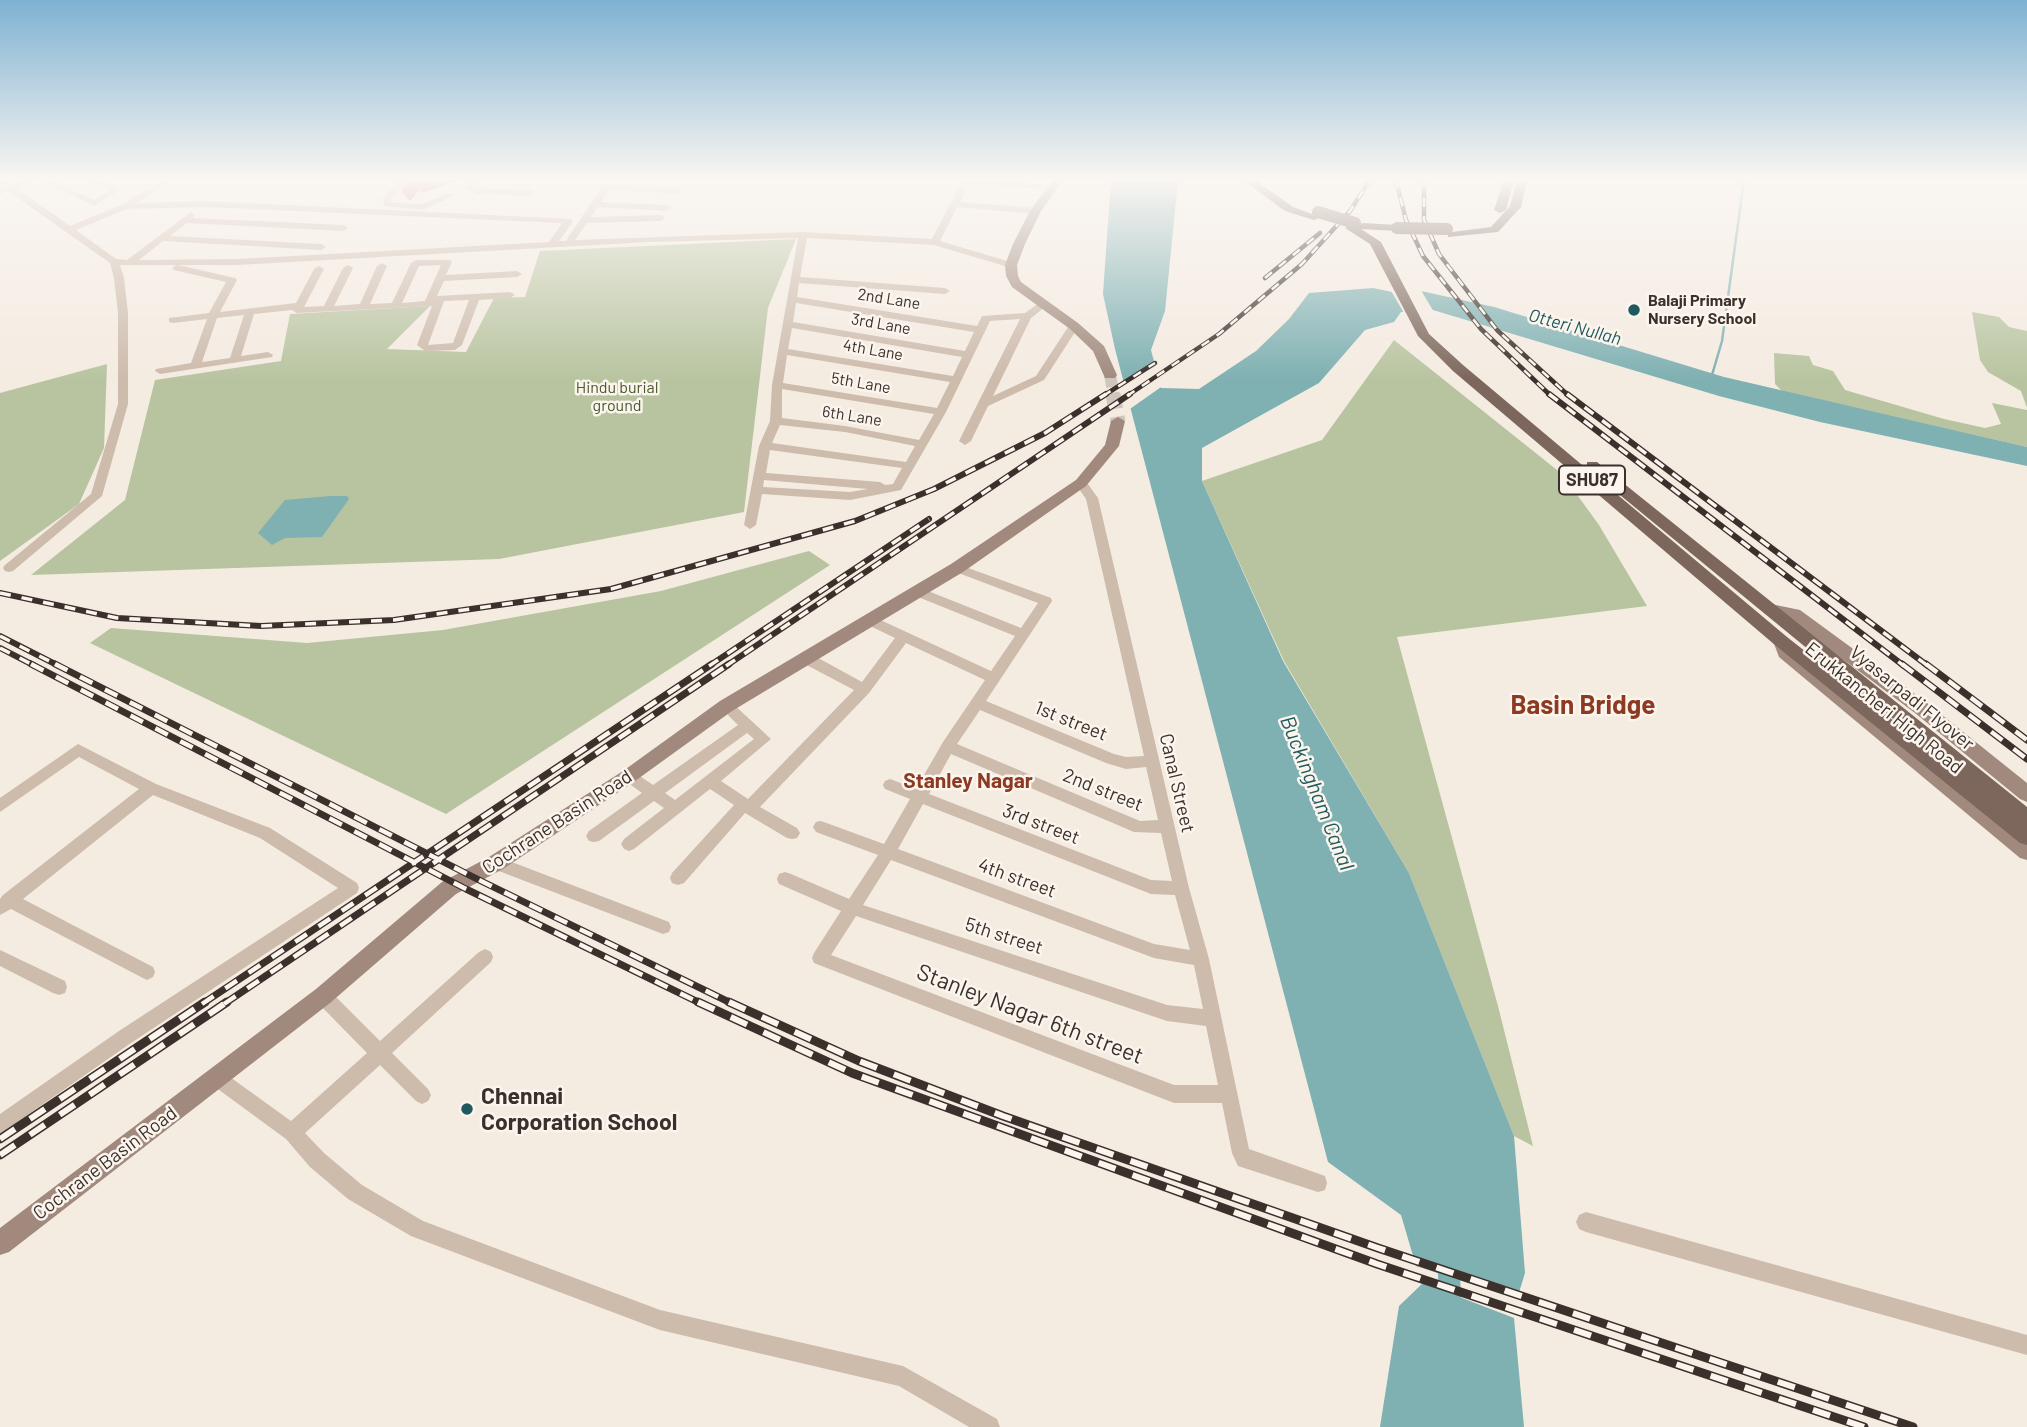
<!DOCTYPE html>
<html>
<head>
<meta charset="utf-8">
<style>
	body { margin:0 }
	canvas { display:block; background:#f4ebe1 }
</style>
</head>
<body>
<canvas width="2027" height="1427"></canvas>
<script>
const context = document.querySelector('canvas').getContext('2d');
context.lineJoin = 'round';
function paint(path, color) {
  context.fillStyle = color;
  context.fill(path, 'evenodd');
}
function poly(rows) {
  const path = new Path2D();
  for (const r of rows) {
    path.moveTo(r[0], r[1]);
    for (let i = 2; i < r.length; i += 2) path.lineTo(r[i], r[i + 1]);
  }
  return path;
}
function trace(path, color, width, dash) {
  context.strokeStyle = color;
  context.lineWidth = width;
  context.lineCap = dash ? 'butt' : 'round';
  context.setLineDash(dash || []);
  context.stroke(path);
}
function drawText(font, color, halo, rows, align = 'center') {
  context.font = font + ' Barlow,sans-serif';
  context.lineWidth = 5;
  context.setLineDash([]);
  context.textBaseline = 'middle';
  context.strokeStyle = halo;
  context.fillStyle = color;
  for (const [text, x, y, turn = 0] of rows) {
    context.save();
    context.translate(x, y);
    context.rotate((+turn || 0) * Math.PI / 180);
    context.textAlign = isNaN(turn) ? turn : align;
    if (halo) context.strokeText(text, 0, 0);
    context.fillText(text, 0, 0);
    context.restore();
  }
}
const green = poly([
	[796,239,768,308,744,512,499,559,31,575,125,500,155,380,281,361,290,314,430,306,387,349,466,352,494,298,525,297,540,251],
	[1972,312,1999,317,2009,327,2027,331,2027,408,2021,391,1988,372,1980,360],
	[1394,340,1562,474,1599,525,1647,606,1397,637,1498,1006,1533,1146,1514,1136,1409,873,1284,661,1202,481,1322,440],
	[1774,353,1809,356,1813,365,1833,371,1845,390,1944,419,1985,428,2001,424,1992,403,2027,410,2027,447,1782,391,1775,384],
	[107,364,104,448,79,504,0,561,0,393],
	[809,551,830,565,446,814,90,643,111,628,307,643,443,630,661,591]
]);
const water = poly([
	[1111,180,1178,180,1165,311,1151,350,1161,388,1199,389,1256,351,1289,319,1309,293,1373,288,1392,292,1421,291,1494,307,1724,377,2027,447,2027,466,1820,422,1719,396,1433,310,1401,312,1394,322,1365,330,1319,383,1202,448,1202,481,1283,661,1409,873,1514,1136,1525,1273,1517,1299,1416,1266,1401,1215,1328,1162,1115,349,1103,294],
	[330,496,347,496,349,499,322,537,285,538,272,545,258,533,285,500],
	[1423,1283,1514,1318,1524,1427,1380,1427,1399,1306]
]);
const pier = poly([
	[1419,287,1434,312,1404,313,1390,289],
	[1157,360,1158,372,1164,385,1127,411,1121,385]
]);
const stream = poly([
	[1712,375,1722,341,1744,180]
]);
const canal = poly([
	[1448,1247,1456,1250,1459,1258,1462,1313,1459,1321,1451,1324,1443,1321,1440,1313,1437,1258,1440,1250,1448,1247]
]);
const building = poly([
	[410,180,455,180,455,182,422,193,419,190,410,201,401,191]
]);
const secondaryTunnelFar1 = poly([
	[1110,375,1114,396]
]);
const secondaryTunnel = poly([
	[1113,394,1118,421]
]);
const street = poly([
	[23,180,35,180,16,188,70,226,123,204,163,180,173,180,137,203,205,201,571,219,573,221,559,241,566,241,603,185,606,184,679,188,683,191,679,194,609,190,601,202,667,205,671,208,667,211,597,207,591,217,661,215,665,218,661,221,587,223,575,240,803,232,932,239,961,183,951,180,984,180,1053,185,1057,188,1056,190,969,184,960,202,1036,208,1040,211,1036,214,957,207,940,241,1014,263,1014,267,1008,267,934,245,807,238,800,277,945,288,950,291,945,294,799,283,797,297,977,326,982,316,1025,313,1039,303,1045,303,1045,307,1031,318,993,396,1036,376,1070,324,1079,326,1044,380,988,406,971,441,965,445,959,441,1020,319,990,321,946,412,901,490,850,500,762,494,756,525,750,529,744,525,759,446,770,421,772,385,798,238,648,242,237,265,178,265,235,278,237,280,220,312,296,303,314,269,319,266,324,269,304,307,324,306,343,268,348,265,353,268,334,306,360,304,377,266,382,263,387,266,370,304,392,303,411,263,416,260,450,260,452,262,446,275,517,271,522,274,517,277,444,281,437,296,510,292,515,295,510,298,479,300,462,345,455,350,425,351,417,345,432,306,297,313,292,310,254,314,241,356,268,352,273,355,272,357,160,374,155,371,156,369,191,363,207,319,173,323,169,322,169,318,209,313,226,282,174,270,172,268,176,265,120,265,124,278,128,313,128,404,102,496,13,571,9,572,5,571,3,568,5,565,91,494,118,404,118,313,114,278,110,263,8,191,0,194,0,188,23,180],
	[205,207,562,223,549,242,237,259,139,260,163,241,321,250,326,247,321,244,170,236,187,223,343,231,348,228,343,225,193,218,195,215,191,212,127,260,116,259,76,230,127,209,205,207],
	[441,265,425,301,402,303,419,266,441,265],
	[469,300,453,343,428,345,444,301,469,300],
	[796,303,974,332,965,351,793,322,796,303],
	[244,315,230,358,202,362,217,318,244,315],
	[792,328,962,357,953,376,788,349,792,328],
	[787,355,950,382,937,408,783,383,787,355],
	[782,389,934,414,919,440,845,426,782,418,782,389],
	[780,425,845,432,915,446,906,462,772,443,780,425],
	[770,450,902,468,893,484,885,485,880,482,766,473,770,450],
	[764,480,868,489,850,492,763,487,764,480],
	[41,180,52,180,94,200,111,190,86,180,98,180,122,189,94,206,41,180],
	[399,180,407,180,391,198,391,202,422,204,449,193,456,195,423,210,384,206,383,198,399,180],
	[469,180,477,180,474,187,478,188,531,190,535,193,531,196,477,194,465,188,469,180],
	[1081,479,1085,480,1098,498,1189,888,1209,959,1249,1149,1325,1176,1327,1183,1325,1190,1318,1192,1238,1166,1232,1153,1222,1103,1174,1103,814,963,812,958,814,953,841,911,779,884,777,879,779,874,785,872,791,874,849,899,878,855,816,832,813,827,816,822,821,821,884,844,910,799,885,789,883,785,885,781,890,779,916,789,943,742,985,680,906,643,869,693,760,807,797,828,800,833,797,838,792,839,787,838,745,813,684,883,678,885,672,883,670,878,672,873,734,805,710,789,634,849,629,851,624,849,621,844,624,839,664,808,654,801,599,841,594,842,589,841,586,836,589,831,642,793,624,780,622,776,624,772,634,772,653,785,738,725,719,706,721,702,726,701,731,702,771,739,721,781,748,799,854,690,801,662,799,658,801,654,811,654,862,682,895,638,866,624,864,621,866,618,876,618,991,671,1015,636,913,595,912,592,913,589,923,589,1021,628,1038,603,953,571,951,568,953,565,957,564,1051,598,1052,601,986,701,1114,754,1126,757,1144,756,1086,499,1075,483,1081,479],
	[980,710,1106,763,1126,769,1146,767,1158,820,1140,821,957,744,980,710],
	[747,733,754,739,675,800,665,793,747,733],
	[951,754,1134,832,1161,833,1172,881,1151,880,929,794,951,754],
	[923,804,1151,894,1175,895,1190,950,1154,944,898,849,923,804],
	[891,860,1154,958,1194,965,1203,1009,1167,1005,863,905,891,860],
	[856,916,1167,1021,1206,1026,1218,1085,1174,1085,831,955,856,916],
	[78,744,156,784,270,828,357,883,359,888,357,893,131,1043,0,1134,0,1114,119,1031,338,888,260,838,153,795,23,899,153,967,155,972,153,977,147,980,141,977,11,909,0,915,0,899,3,895,139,789,79,757,0,812,0,798,78,744],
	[496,856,669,922,671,927,669,932,663,934,491,868,488,863,491,858,496,856],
	[485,949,491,952,493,957,491,962,392,1053,428,1089,431,1095,428,1101,422,1104,416,1101,380,1065,305,1133,324,1153,362,1185,423,1221,660,1310,903,1366,997,1419,1000,1427,969,1427,899,1386,660,1330,411,1236,348,1199,310,1167,286,1139,211,1084,208,1078,211,1072,217,1069,223,1072,291,1121,367,1053,317,1002,315,996,317,990,323,988,329,990,380,1041,479,952,485,949],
	[0,950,65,981,67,987,65,993,59,995,53,993,0,966,0,950],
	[1586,1212,2027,1335,2027,1355,1586,1232,1579,1229,1576,1222,1579,1215,1586,1212]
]);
const secondary = poly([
	[0,180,14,180,0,186,0,180],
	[1053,180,1063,180,1041,211,1025,244,1017,265,1018,276,1021,282,1078,323,1104,346,1117,375,1115,378,1105,378,1093,351,1070,329,1012,287,1006,276,1005,265,1013,244,1030,211,1053,180],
	[1118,417,1125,421,1119,446,1086,486,963,572,732,711,635,781,503,869,456,894,330,1003,9,1252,0,1255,0,1228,316,989,442,882,489,857,623,771,720,701,951,564,1076,480,1105,445,1111,421,1118,417],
	[1771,604,1800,610,1927,703,2027,783,2027,802,2020,799,1915,713,1789,619,1765,614,1763,610,1765,606,1771,604],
	[1781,635,1787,637,1792,650,1825,678,2027,841,2027,860,2020,858,1779,657,1773,641,1781,635]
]);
const primary = poly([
	[1243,180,1255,180,1293,207,1320,217,1314,220,1285,211,1243,180],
	[1504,180,1514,180,1506,210,1500,213,1494,210,1504,180],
	[1517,180,1527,180,1521,207,1498,232,1448,237,1448,233,1452,232,1491,227,1510,206,1517,180],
	[1363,223,1397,225,1403,228,1397,231,1361,229,1381,242,1429,334,1463,365,1787,637,1931,750,1587,468,1587,462,1597,462,2027,807,2027,845,2020,843,1775,645,1453,371,1418,336,1370,244,1345,228,1351,225,1358,228,1359,224,1363,223]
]);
const railFar3 = poly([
	[1396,180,1406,220,1423,256,1481,329,1551,396],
	[1424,180,1424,220,1439,254,1497,330,1569,396],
	[1265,278,1320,233],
	[1103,396,1155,363],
	[1127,396,1219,334,1302,264,1350,211,1370,180]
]);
const railFar2 = poly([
	[1549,394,1904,666],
	[1567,394,1928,666],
	[0,593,117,618,261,626,394,620,611,589,855,521,934,489,1045,433,1106,394],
	[0,636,59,666],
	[0,648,35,666],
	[709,666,929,519],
	[726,666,1130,394]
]);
const railFar1 = poly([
	[31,664,466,889,702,1004],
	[55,664,477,879,733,1004],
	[1902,664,2027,759],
	[1926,664,2027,740],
	[202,1004,712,664],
	[224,1004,729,664]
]);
const rail = poly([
	[698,1002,852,1073,1377,1264,1864,1427],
	[729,1002,859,1061,1003,1116,1378,1248,1913,1427],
	[0,1139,205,1002],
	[0,1155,227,1002]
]);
const primaryBridge = poly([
	[1318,212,1355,223],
	[1397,228,1447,229]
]);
const markers = [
	[1634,310,7,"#1f5a5e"],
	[467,1109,7,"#1f5a5e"]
];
const farStreetnames = [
	["2nd Lane",889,299,9],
	["3rd Lane",881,324,10],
	["4th Lane",873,350,10],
	["5th Lane",861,383,10],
	["6th Lane",852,416,9]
];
const farPoinames = [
	["Balaji Primary",1648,301],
	["Nursery School",1648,319]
];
const farParknames = [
	["Hindu burial",617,388],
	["ground",617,406]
];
const farWaternames = [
	["Otteri Nullah",1575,327,15]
];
const shields = [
	[1592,480,66]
];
const shieldNames = [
	["SHU87",1592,480]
];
const streetNames = [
	["Vyasarpadi Flyover",1912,698,39],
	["Erukkancheri High Road",1884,708,39],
	["1st street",1071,721,22],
	["Canal Street",1177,783,77],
	["2nd street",1103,790,22],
	["Cochrane Basin Road",557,822,-33],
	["3rd street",1041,824,21],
	["4th street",1017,878,20],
	["5th street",1004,936,18],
	["Cochrane Basin Road",105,1163,-37]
];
const neighbourhoodNames = [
	["Stanley Nagar",968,781]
];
const waterNames = [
	["Buckingham Canal",1317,793,68]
];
const nearStreetnames = [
	["Stanley Nagar 6th street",1030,1014,21]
];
const nearPoinames = [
	["Chennai",481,1096],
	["Corporation School",481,1122]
];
const districtNames = [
	["Basin Bridge",1583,705]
];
paint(green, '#b8c4a0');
paint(water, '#7fb0b2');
paint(pier, '#f4ebe1');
trace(stream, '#7fb0b2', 2.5);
paint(canal, '#7fb0b2');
paint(building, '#c8694b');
trace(secondaryTunnelFar1, '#cfc6bd', 12, [12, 6]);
trace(secondaryTunnel, '#cfc6bd', 15, [15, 8]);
paint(street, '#cdbbac');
paint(secondary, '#a18a7d');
paint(primary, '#7d675c');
trace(railFar3, '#3b302b', 4.5);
trace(railFar2, '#3b302b', 6);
trace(railFar1, '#3b302b', 7);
trace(rail, '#3b302b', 9);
trace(railFar3, '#fbf5ee', 2.5, [9]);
trace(railFar2, '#fbf5ee', 3.5, [11]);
trace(railFar1, '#fbf5ee', 4.5, [14]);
trace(rail, '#fbf5ee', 6, [18]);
trace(primaryBridge, '#7d675c', 12);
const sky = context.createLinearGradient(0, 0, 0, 380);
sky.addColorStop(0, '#7eb2d2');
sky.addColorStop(0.47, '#faf6f2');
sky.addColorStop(1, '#faf6f200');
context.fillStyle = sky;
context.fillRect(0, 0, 2027, 380);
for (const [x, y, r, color] of markers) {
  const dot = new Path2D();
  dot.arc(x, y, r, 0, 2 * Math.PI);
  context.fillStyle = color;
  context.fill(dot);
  trace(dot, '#fbf5ee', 2.5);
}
drawText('16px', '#3b302b', '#fbf5ee', farStreetnames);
drawText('bold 16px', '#3b302b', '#fbf5ee', farPoinames, 'left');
drawText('16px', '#4a5a2e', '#fbf5ee', farParknames);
drawText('italic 18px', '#1f5a5e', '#fbf5ee', farWaternames);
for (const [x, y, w] of shields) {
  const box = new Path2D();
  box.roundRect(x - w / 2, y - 14.5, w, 29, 5);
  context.fillStyle = '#fbf5ee';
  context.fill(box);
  trace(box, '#3b302b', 2);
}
drawText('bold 18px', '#3b302b', null, shieldNames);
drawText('19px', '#3b302b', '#fbf5ee', streetNames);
drawText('bold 21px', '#8c3b22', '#fbf5ee', neighbourhoodNames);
drawText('italic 21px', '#1f5a5e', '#fbf5ee', waterNames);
drawText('23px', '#3b302b', '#fbf5ee', nearStreetnames);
drawText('bold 23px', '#3b302b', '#fbf5ee', nearPoinames, 'left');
drawText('bold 26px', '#8c3b22', '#fbf5ee', districtNames);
</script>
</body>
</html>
